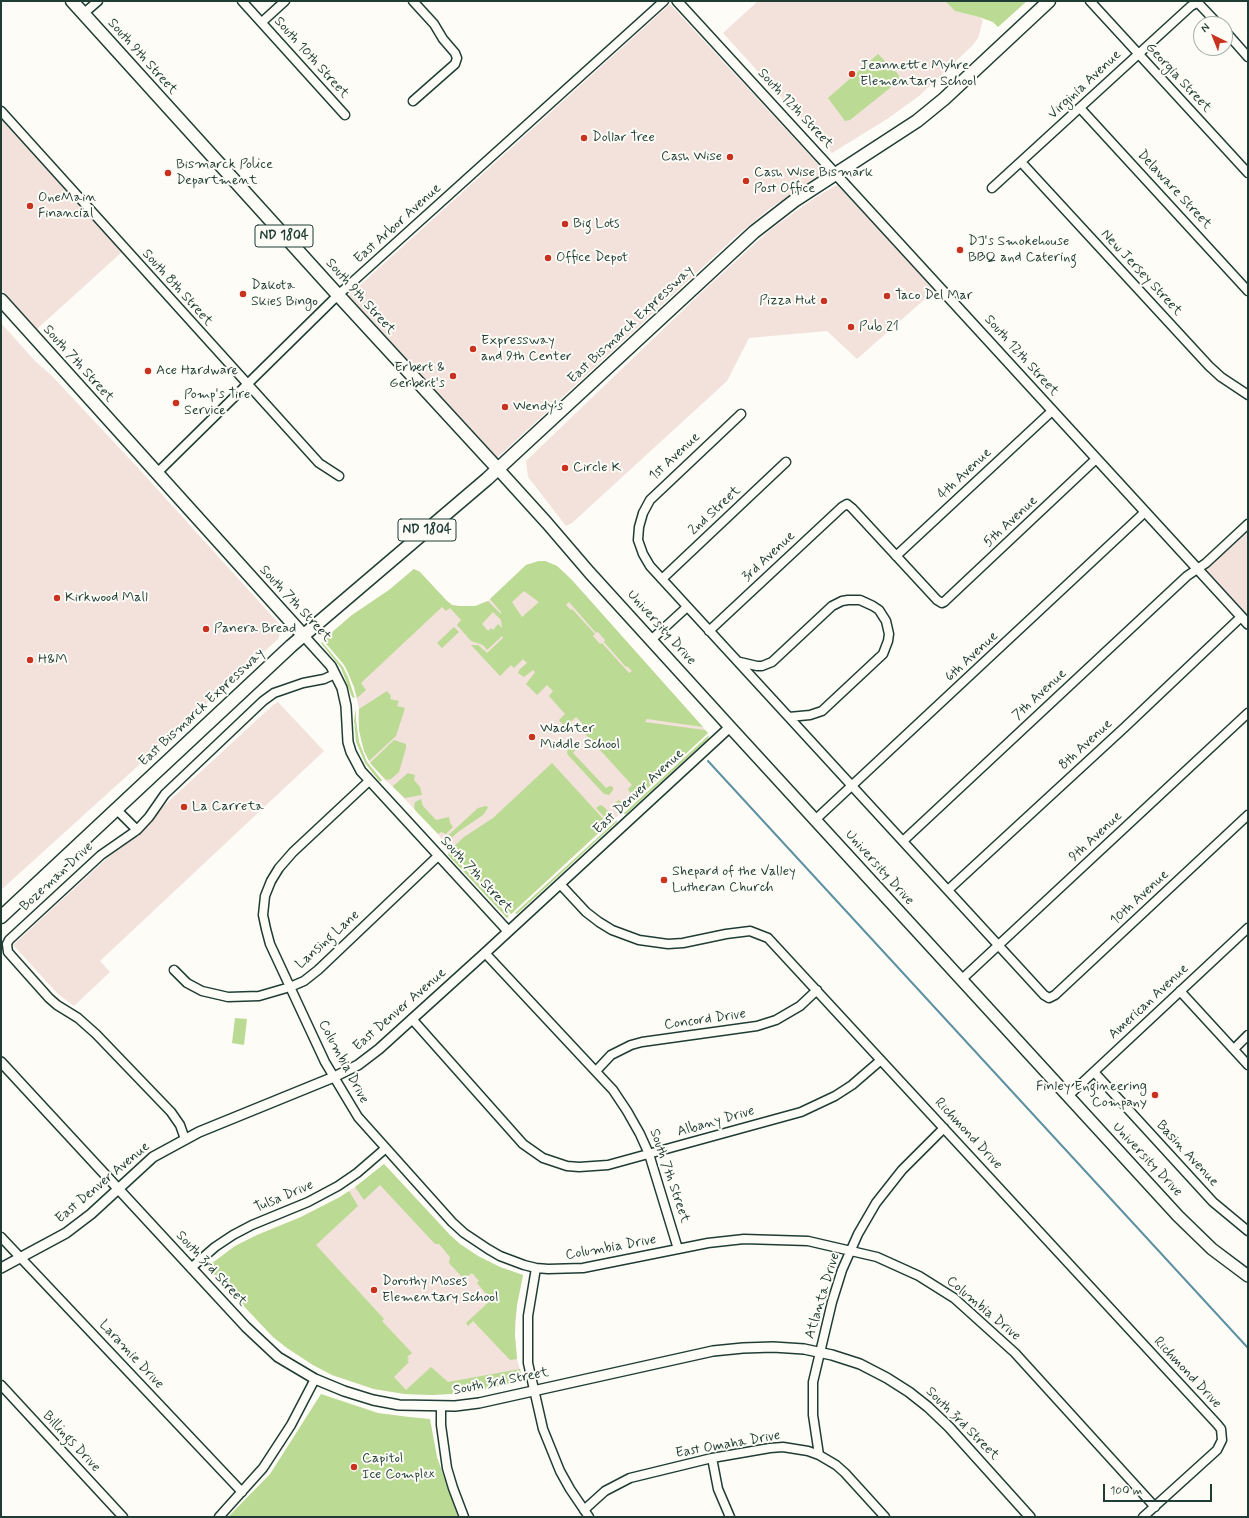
<!DOCTYPE html>
<html>
<head>
<meta charset="utf-8">
<style>
	body { margin:0 }
	#map { position:relative; width:1249px; height:1518px; overflow:hidden; background:#fdfcf7; font-family:Mynerve,sans-serif }
	canvas { display:block }
	.frame { position:absolute; inset:0; border:2px solid #1f3d34; pointer-events:none }
	.north { position:absolute; left:1193px; top:16px; width:40px; height:40px; box-sizing:border-box; background:#fdfcf7; border:1px solid #a4b0a9; border-radius:50%; rotate:317deg; font-size:11px; font-weight:700; line-height:16px; text-align:center; color:#1f3d34 }
	.north::after { content:''; display:block; margin:auto; width:14px; height:18px; background:#c8321e; clip-path:polygon(50% 0,100% 100%,50% 72%,0 100%) }
	.scale { position:absolute; left:1103px; top:1484px; width:109px; height:18px; box-sizing:border-box; border:2px solid #1f3d34; border-top:0; padding-left:5px; font-size:12px; line-height:14px; white-space:nowrap; color:#1f3d34; -webkit-text-stroke:3px #fdfcf7; paint-order:stroke }
</style>
</head>
<body>
<div id="map">
<canvas width="1249" height="1518"></canvas>
<div class="frame"></div>
<div class="north">N</div>
<div class="scale">100 m</div>
</div>
<script>
const context = document.querySelector('canvas').getContext('2d');
context.lineJoin = 'round';
function paint(path, color) {
  context.fillStyle = color;
  context.fill(path, 'evenodd');
}
function poly(rows) {
  const path = new Path2D();
  for (const r of rows) {
    path.moveTo(r[0], r[1]);
    for (let i = 2; i < r.length; i += 2) path.lineTo(r[i], r[i + 1]);
  }
  return path;
}
function trace(path, color, width, dash) {
  context.strokeStyle = color;
  context.lineWidth = width;
  context.lineCap = dash ? 'butt' : 'round';
  context.setLineDash(dash || []);
  context.stroke(path);
}
function drawText(font, color, halo, rows, align = 'center') {
  context.font = font + ' Mynerve,sans-serif';
  context.lineWidth = 4;
  context.setLineDash([]);
  context.textBaseline = 'middle';
  context.strokeStyle = halo;
  context.fillStyle = color;
  for (const [text, x, y, turn = 0] of rows) {
    context.save();
    context.translate(x, y);
    context.rotate((+turn || 0) * Math.PI / 180);
    context.textAlign = isNaN(turn) ? turn : align;
    if (halo) context.strokeText(text, 0, 0);
    context.fillText(text, 0, 0);
    context.restore();
  }
}
const built = poly([
	[758,1,945,1,955,11,979,17,983,20,978,38,972,46,919,96,887,119,832,153,723,33],
	[670,4,826,173,769,209,735,237,497,458,346,298],
	[1,117,123,251,37,329,1,289],
	[839,184,935,290,857,359,827,331,749,338,727,381,572,523,566,526,528,477,526,461,703,291,770,230,816,197],
	[1,323,35,361,52,376,140,470,282,627,278,639,1,890],
	[1248,530,1248,620,1203,572],
	[539,561,545,561,557,566,571,579,708,733,511,914,445,844,438,834,394,788,384,779,370,763,361,741,358,719,359,708,354,687,350,676,339,657,323,640,352,615,389,590,414,569,420,572,446,600,452,605,468,607,476,606,488,601,526,565],
	[278,702,324,751,100,961,110,972,74,1006,58,994,13,945,273,705],
	[384,1164,450,1235,460,1244,478,1256,500,1267,523,1275,517,1305,515,1336,517,1359,523,1381,467,1393,432,1395,405,1394,374,1389,332,1375,313,1365,287,1348,273,1337,207,1267,235,1246,257,1235,301,1217,340,1197,368,1178]
]);
const green = poly([
	[945,1,1027,1,998,27,993,22,979,17,955,11],
	[878,54,898,74,900,80,850,120,845,121,828,98],
	[539,561,545,561,557,566,571,579,703,727,647,719,645,722,705,730,708,733,676,763,673,760,649,783,651,785,622,812,615,806,615,803,619,800,622,803,631,794,628,789,632,785,578,726,582,723,576,717,565,727,559,720,565,714,549,696,553,691,547,685,537,695,526,684,535,672,533,670,524,677,518,673,519,670,527,663,523,659,514,668,511,665,500,676,471,645,478,645,487,653,503,638,502,636,487,650,483,645,471,641,457,625,461,620,450,608,446,611,442,607,361,683,366,690,357,698,354,687,345,666,323,640,352,615,389,590,414,569,420,572,446,600,452,605,458,606,475,606,488,601,501,614,501,612,490,599,526,565],
	[524,591,539,602,522,617,512,602],
	[569,602,596,633,598,632,605,640,604,642,626,667,627,666,632,671,629,673,602,643,600,644,593,636,595,634,572,609,571,610,566,605],
	[493,612,501,620,502,628,498,624,493,630,491,628,488,631,482,624],
	[454,627,459,632,442,648,437,643],
	[322,642,343,667,348,677,355,698,352,697,341,668,321,643],
	[387,691,391,696,390,699,399,701,397,706,405,708,396,736,369,761,364,751,359,730,359,709],
	[356,709,356,720,359,742,367,762,382,780,380,782,365,763,356,742,354,720],
	[709,735,708,739,626,814,623,814],
	[394,740,406,744,406,748,399,772,391,779,386,780,370,763],
	[574,745,576,749,573,753,606,788,610,786,613,787,613,790,609,795,604,794,568,755,567,752,568,749],
	[552,763,608,824,511,914,450,850,464,837,493,818],
	[408,773,415,775,414,780,420,787,422,795,405,798,394,788,393,786],
	[421,799,423,806,436,820,449,817,450,823,453,827,446,834,441,832,438,834,415,810,414,807,415,802],
	[600,805,603,806,615,818,610,823,596,808],
	[486,806,488,807,486,811,483,815,458,832,445,844,442,841,478,808],
	[617,820,617,822,517,914,515,913],
	[449,852,509,916,507,918,448,855],
	[235,1018,247,1019,244,1045,232,1043],
	[384,1164,450,1235,460,1244,478,1256,500,1267,523,1275,517,1305,515,1323,515,1336,517,1359,510,1360,473,1321,468,1326,466,1323,491,1300,477,1283,479,1281,472,1273,464,1279,449,1263,450,1257,439,1244,435,1244,380,1185,364,1200,355,1187],
	[349,1191,358,1206,316,1245,384,1319,382,1321,412,1353,407,1357,409,1359,407,1360,409,1362,394,1377,406,1390,431,1367,448,1382,520,1369,523,1381,467,1393,432,1395,405,1394,374,1389,332,1375,313,1365,287,1348,273,1337,207,1267,235,1246,257,1235,301,1217,340,1197],
	[321,1394,378,1413,409,1417,430,1419,437,1457,458,1517,228,1517,270,1474]
]);
const stream = poly([
	[708,761,1248,1348]
]);
const minor = poly([
	[242,1,345,115],
	[413,1,434,24,443,39,455,53,457,58,455,64,413,101],
	[1090,1,1248,173],
	[83,14,98,1],
	[262,22,285,1],
	[1225,31,1248,57],
	[1080,108,1248,291],
	[1,111,319,463,339,476],
	[1021,162,1209,366,1221,377,1248,395],
	[992,188,1191,6,1197,3,1200,5,1218,24],
	[741,414,650,500,643,513,639,527,638,540,643,554,650,566,1044,995,1049,998,1055,995,1248,815],
	[157,473,338,295,664,1],
	[896,556,1052,411],
	[662,579,786,462],
	[709,631,842,507,847,504,852,508,937,600,942,603,944,602,1096,459],
	[651,640,687,607],
	[740,662,757,666,762,666,772,662,832,606,842,601,848,600,860,600,873,606,879,610,886,621,889,634,888,641,883,654,822,711,810,715,789,717],
	[369,781,293,852,279,868,271,881,265,896,263,915,266,929,270,944,325,1062,358,1117,452,1222,464,1233,488,1249,500,1256,524,1265,536,1268,548,1269,583,1268,708,1243,744,1239,808,1241,877,1257,919,1276,954,1298,1015,1353,1155,1507],
	[116,809,137,830],
	[815,820,1145,512],
	[903,841,1187,576,1206,563,1248,524],
	[560,884,586,912,599,922,612,930,639,940,668,944,683,943,726,934,750,931,768,938,1217,1424,1221,1429,1222,1440,1217,1450,1143,1517],
	[948,890,1125,727,1241,617],
	[485,953,613,1090,627,1111,640,1134,649,1154,678,1249],
	[174,970,187,983,202,991,228,997,259,996,290,987,304,981,318,970,438,856],
	[961,980,1248,713],
	[1180,991,1248,1065],
	[412,1019,523,1144,543,1158,567,1166,579,1167,608,1165,801,1112,835,1096,852,1085,881,1060],
	[1234,1049,1248,1035],
	[596,1071,611,1055,631,1045,642,1042,757,1026,776,1020,800,1006,817,990],
	[1094,1072,1213,1202,1248,1231],
	[1068,1096,1248,928],
	[185,1139,180,1125,171,1112,96,1034,78,1018,57,1005,49,998,8,952,7,944,9,940,101,855,137,830,149,817,165,794,263,701,274,693,303,683,324,679,335,674],
	[1,1237,242,1492],
	[191,1268,215,1247,233,1235,252,1225,308,1202,338,1186,357,1173,386,1148],
	[536,1268,528,1316,528,1363,543,1429,560,1471,570,1489,589,1517],
	[1,1385,123,1517],
	[441,1407,441,1425,447,1468,453,1488,464,1517],
	[819,1455,813,1415,813,1382,832,1302,842,1270,858,1234,876,1203,902,1170,944,1128],
	[712,1458,718,1489,730,1517],
	[584,1510,605,1491,630,1478,712,1458,770,1448,783,1447,808,1451,819,1455,836,1465,845,1473,885,1517],
	[219,1517,263,1468,291,1425,315,1379]
]);
const tertiary = poly([
	[677,1,1248,624],
	[303,635,331,666,342,688,346,706,348,742,351,752,361,771,508,931],
	[1,1062,246,1327,278,1357,315,1379,344,1391,373,1400,399,1405,455,1406,479,1403,713,1351,743,1348,773,1347,804,1349,832,1355,860,1364,887,1378,909,1392,928,1407,949,1427,1030,1517],
	[1,1268,66,1233,91,1214,153,1157,199,1132,334,1077,358,1065,379,1049,485,953,730,727]
]);
const secondary = poly([
	[498,469,547,523,589,572,730,727,1178,1216,1212,1249,1248,1276]
]);
const primary = poly([
	[72,1,338,295,498,469],
	[1,300,303,635],
	[1,917,291,646,487,479,754,232,794,201,917,121,944,99,1049,1]
]);
const markers = [
	[852,74,4,"#c8321e"],
	[584,138,4,"#c8321e"],
	[730,157,4,"#c8321e"],
	[168,173,4,"#c8321e"],
	[746,181,4,"#c8321e"],
	[30,206,4,"#c8321e"],
	[565,224,4,"#c8321e"],
	[960,250,4,"#c8321e"],
	[548,258,4,"#c8321e"],
	[243,294,4,"#c8321e"],
	[887,296,4,"#c8321e"],
	[824,301,4,"#c8321e"],
	[851,327,4,"#c8321e"],
	[473,349,4,"#c8321e"],
	[148,371,4,"#c8321e"],
	[453,376,4,"#c8321e"],
	[176,403,4,"#c8321e"],
	[505,407,4,"#c8321e"],
	[565,468,4,"#c8321e"],
	[57,598,4,"#c8321e"],
	[206,629,4,"#c8321e"],
	[30,660,4,"#c8321e"],
	[532,737,4,"#c8321e"],
	[184,807,4,"#c8321e"],
	[664,880,4,"#c8321e"],
	[1155,1095,4,"#c8321e"],
	[374,1290,4,"#c8321e"],
	[354,1467,4,"#c8321e"]
];
const shields = [
	[284,236,58],
	[427,530,58]
];
const shieldNames = [
	["ND 1804",284,236],
	["ND 1804",427,530]
];
const streetNames = [
	["South 9th Street",142,57,48],
	["South 10th Street",311,58,48],
	["Georgia Street",1178,78,47],
	["Virginia Avenue",1085,85,-43],
	["South 12th Street",795,109,47],
	["Delaware Street",1174,190,47],
	["East Arbor Avenue",398,224,-42],
	["New Jersey Street",1141,273,47],
	["South 8th Street",177,288,48],
	["South 9th Street",360,297,48],
	["East Bismarck Expressway",631,325,-43],
	["South 12th Street",1021,356,48],
	["South 7th Street",78,364,48],
	["1st Avenue",675,457,-43],
	["4th Avenue",965,474,-43],
	["2nd Street",715,511,-43],
	["5th Avenue",1011,522,-43],
	["3rd Avenue",769,557,-43],
	["South 7th Street",295,604,47],
	["University Drive",661,628,48],
	["6th Avenue",972,657,-43],
	["7th Avenue",1040,695,-43],
	["East Bismarck Expressway",202,708,-43],
	["8th Avenue",1086,745,-43],
	["East Denver Avenue",639,792,-43],
	["9th Avenue",1096,837,-43],
	["University Drive",879,868,48],
	["South 7th Street",476,875,47],
	["Bozeman Drive",57,877,-43],
	["10th Avenue",1140,898,-43],
	["Lansing Lane",328,940,-42],
	["American Avenue",1149,1002,-43],
	["East Denver Avenue",400,1010,-41],
	["Concord Drive",705,1020,-8],
	["Columbia Drive",343,1062,62],
	["Albany Drive",716,1122,-16],
	["Richmond Drive",968,1134,47],
	["Basin Avenue",1187,1154,47],
	["University Drive",1147,1160,47],
	["South 7th Street",669,1176,71],
	["East Denver Avenue",103,1183,-40],
	["Tulsa Drive",284,1197,-23],
	["Columbia Drive",611,1248,-10],
	["South 3rd Street",211,1269,47],
	["Atlanta Drive",823,1296,-73],
	["Columbia Drive",983,1309,40],
	["Laramie Drive",131,1355,47],
	["Richmond Drive",1187,1373,47],
	["South 3rd Street",501,1382,-11],
	["South 3rd Street",962,1424,45],
	["Billings Drive",71,1442,47],
	["East Omaha Drive",728,1445,-10]
];
const poiNames = [
	["Jeannette Myhre",860,66],
	["Elementary School",860,82],
	["Dollar Tree",592,138],
	["Cash Wise",722,157,"right"],
	["Bismarck Police",176,165],
	["Department",176,181],
	["Cash Wise Bismark",754,173],
	["Post Office",754,189],
	["OneMain",38,198],
	["Financial",38,214],
	["Big Lots",573,224],
	["DJ's Smokehouse",968,242],
	["BBQ and Catering",968,258],
	["Office Depot",556,258],
	["Dakota",251,286],
	["Skies Bingo",251,302],
	["Taco Del Mar",895,296],
	["Pizza Hut",816,301,"right"],
	["Pub 21",859,327],
	["Expressway",481,341],
	["and 9th Center",481,357],
	["Erbert &",445,368,"right"],
	["Gerbert's",445,384,"right"],
	["Ace Hardware",156,371],
	["Pomp's Tire",184,395],
	["Service",184,411],
	["Wendy's",513,407],
	["Circle K",573,468],
	["Kirkwood Mall",65,598],
	["Panera Bread",214,629],
	["H&M",38,660],
	["Wachter",540,729],
	["Middle School",540,745],
	["La Carreta",192,807],
	["Shepard of the Valley",672,872],
	["Lutheran Church",672,888],
	["Finley Engineering",1147,1087,"right"],
	["Company",1147,1103,"right"],
	["Dorothy Moses",382,1282],
	["Elementary School",382,1298],
	["Capitol",362,1459],
	["Ice Complex",362,1475]
];
paint(built, '#f3e2db');
paint(green, '#bbda93');
trace(stream, '#5e91a1', 2);
trace(minor, '#1f3d34', 11);
trace(tertiary, '#1f3d34', 12);
trace(secondary, '#1f3d34', 14);
trace(primary, '#1f3d34', 15);
trace(minor, '#fdfcf7', 8);
trace(tertiary, '#fdfcf7', 9);
trace(secondary, '#fdfcf7', 11);
trace(primary, '#fdfcf7', 12);
for (const [x, y, r, color] of markers) {
  const dot = new Path2D();
  dot.arc(x, y, r, 0, 2 * Math.PI);
  context.fillStyle = color;
  context.fill(dot);
  trace(dot, '#fdfcf7', 1.5);
}
for (const [x, y, w] of shields) {
  const box = new Path2D();
  box.roundRect(x - w / 2, y - 11, w, 22, 3);
  context.fillStyle = '#fdfcf7';
  context.fill(box);
  trace(box, '#1f3d34', 1);
}
drawText('bold 13px', '#1f3d34', null, shieldNames);
drawText('14px', '#1f3d34', '#fdfcf7', streetNames);
drawText('14px', '#1f3d34', '#fdfcf7', poiNames, 'left');
</script>
</body>
</html>
